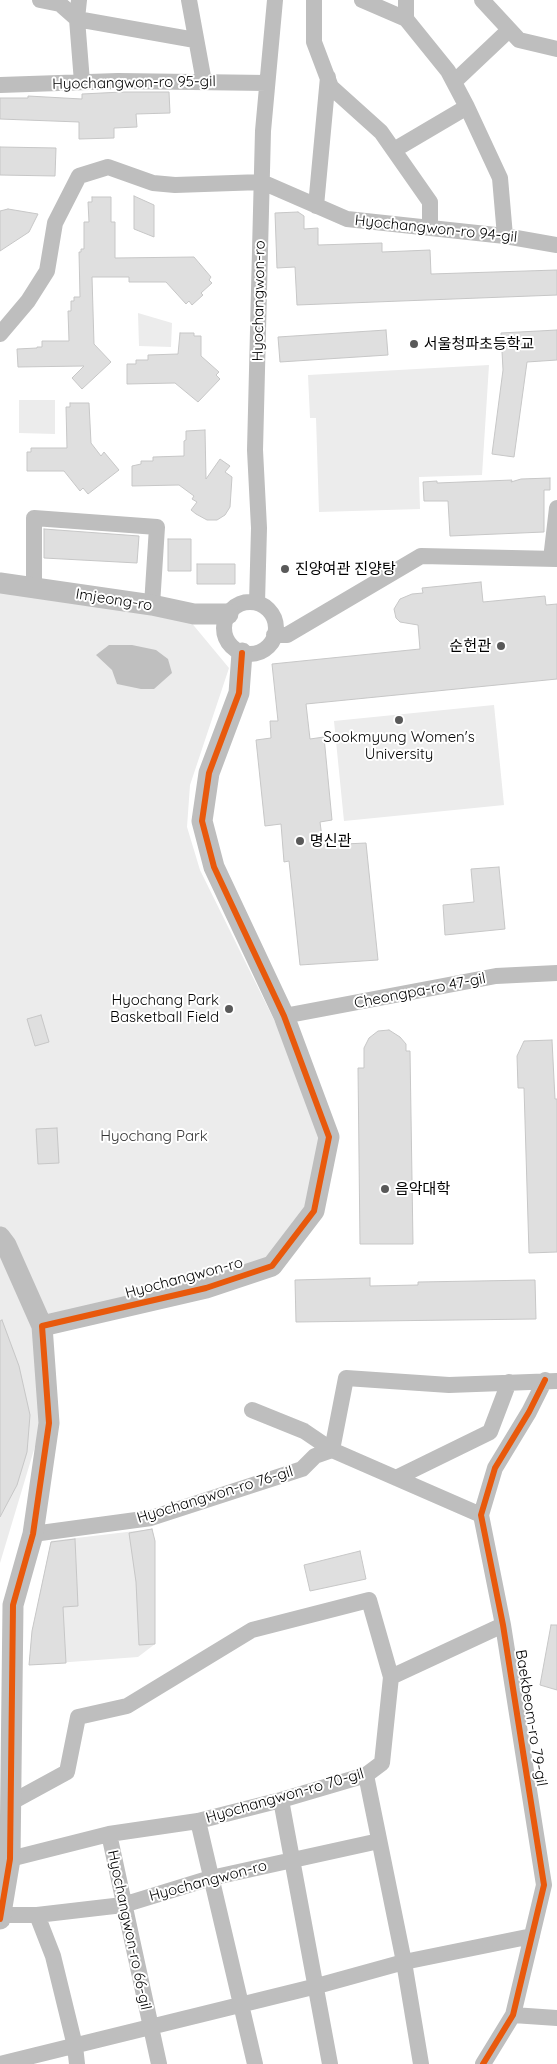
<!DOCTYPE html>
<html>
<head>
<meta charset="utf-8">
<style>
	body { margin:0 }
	canvas { display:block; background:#fff }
</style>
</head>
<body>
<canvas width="557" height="2064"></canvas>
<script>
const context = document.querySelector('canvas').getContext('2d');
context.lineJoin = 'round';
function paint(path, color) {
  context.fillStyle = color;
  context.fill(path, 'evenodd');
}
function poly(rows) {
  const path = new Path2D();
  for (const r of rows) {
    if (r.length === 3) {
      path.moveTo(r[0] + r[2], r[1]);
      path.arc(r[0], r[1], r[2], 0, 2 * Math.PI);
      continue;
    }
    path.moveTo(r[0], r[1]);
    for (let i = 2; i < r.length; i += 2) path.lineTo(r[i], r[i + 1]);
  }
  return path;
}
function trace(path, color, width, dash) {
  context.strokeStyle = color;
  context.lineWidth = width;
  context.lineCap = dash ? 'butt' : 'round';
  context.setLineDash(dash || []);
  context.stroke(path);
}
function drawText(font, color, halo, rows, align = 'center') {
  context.font = font + ' Quicksand,"Noto Sans KR",sans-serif';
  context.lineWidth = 4;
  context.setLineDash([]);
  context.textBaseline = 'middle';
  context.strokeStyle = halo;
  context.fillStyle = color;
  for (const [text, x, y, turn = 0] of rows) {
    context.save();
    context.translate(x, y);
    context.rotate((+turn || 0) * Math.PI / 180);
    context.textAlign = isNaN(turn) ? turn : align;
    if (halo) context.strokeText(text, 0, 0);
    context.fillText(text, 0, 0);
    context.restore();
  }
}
const green = poly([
	[138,313,172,323,171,347,139,346],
	[489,365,482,475,419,477,420,509,319,512,316,418,310,418,308,375],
	[19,400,55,400,55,434,19,433],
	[0,585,190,621,229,668,190,785,187,827,200,870,277,1026,322,1138,307,1209,268,1260,35,1324,42,1423,0,1563],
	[494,705,504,805,344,821,334,721],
	[152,1529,155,1541,155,1644,138,1657,29,1665,32,1631,51,1541]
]);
const water = poly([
	[109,645,132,645,156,650,168,659,172,673,154,689,141,689,117,684,112,670,96,655]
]);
const building = poly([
	[122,92,169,92,170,113,136,114,137,127,114,128,114,138,79,139,79,122,0,119,0,98,28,98,28,96,82,99,82,94,122,92],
	[0,147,56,148,55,176,0,175,0,147],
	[134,196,154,205,154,237,134,229,134,196],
	[92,197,111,197,111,222,115,222,115,258,194,257,211,277,209,280,212,283,201,293,203,295,192,305,189,301,186,304,166,282,129,282,129,277,92,277,94,344,111,362,82,389,72,378,84,366,18,367,17,349,37,348,37,347,42,347,42,341,69,341,68,311,71,311,71,301,74,301,74,297,80,297,79,252,81,252,81,249,84,249,84,222,89,222,88,202,92,202,92,197],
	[8,209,38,214,29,232,0,251,0,211,8,209],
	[298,212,304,216,304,229,318,228,318,245,382,243,382,252,430,250,431,274,557,270,557,295,297,305,295,267,277,268,275,213,298,212],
	[386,330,388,355,280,362,278,337,386,330],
	[557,330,557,360,527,362,514,457,492,454,503,370,501,333,557,330],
	[180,333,194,333,194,336,201,336,201,356,219,372,216,375,220,379,198,402,175,383,127,384,127,364,136,364,136,360,148,360,148,355,178,354,180,333],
	[70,403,89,403,91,443,101,456,104,452,119,470,88,494,83,488,80,491,64,471,27,471,27,452,31,452,31,448,67,448,66,407,70,407,70,403],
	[205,430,206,479,220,459,230,466,225,472,232,477,230,507,225,515,217,520,207,520,196,514,191,510,197,502,192,499,194,496,179,485,132,486,132,466,141,464,141,461,153,461,153,457,184,456,184,441,186,440,186,431,205,430],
	[550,478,550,490,544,490,544,532,450,536,448,501,424,501,423,482,437,481,437,483,512,480,511,482,521,479,550,478],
	[44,529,139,536,137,563,44,558,44,529],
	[168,539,191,539,191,571,168,571,168,539],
	[197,564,235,564,235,584,197,584,197,564],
	[481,582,483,602,545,596,546,605,557,604,557,679,306,704,310,739,324,737,332,820,320,822,323,845,366,843,378,960,300,965,289,861,284,862,281,824,265,826,256,740,271,738,270,721,278,721,272,664,420,649,418,625,400,622,396,618,394,609,400,599,412,594,423,593,422,588,481,582],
	[499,867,505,929,445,935,443,905,474,902,471,869,499,867],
	[41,1015,49,1042,35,1046,27,1019,41,1015],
	[389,1030,400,1037,406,1044,406,1051,410,1051,413,1244,360,1244,358,1068,364,1068,364,1048,369,1038,378,1031,389,1030],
	[552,1040,555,1099,557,1099,557,1252,529,1253,524,1088,518,1088,517,1056,524,1041,552,1040],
	[57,1128,59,1163,38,1164,36,1129,57,1128],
	[370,1278,370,1286,418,1285,418,1282,535,1280,536,1319,296,1322,295,1280,370,1278],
	[2,1320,19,1366,30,1415,27,1452,17,1485,0,1517,0,1321,2,1320],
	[152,1529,155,1541,155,1644,139,1645,136,1582,129,1533,152,1529],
	[75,1539,78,1606,63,1607,66,1663,29,1665,32,1631,51,1542,75,1539],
	[360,1551,366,1579,310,1591,304,1565,360,1551],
	[551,1625,557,1625,557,1690,540,1685,551,1625]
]);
const minor = poly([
	[40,0,60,4,77,19,195,40],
	[79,0,77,19,82,82],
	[189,0,204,82],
	[314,0,314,42,331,87,381,132,430,202,430,227],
	[362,0,406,19,448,71,467,107,500,178,505,236],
	[482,0,519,40,557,49],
	[406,19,406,0],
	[454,82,509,30],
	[0,85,118,81,267,83],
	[394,150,467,107],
	[316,206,328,77],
	[0,334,28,301,47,271,55,223,79,176,108,167,153,183,175,185,262,182,347,219,505,236,557,245],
	[551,559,557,508],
	[34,587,34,518,157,527,152,605],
	[250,628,26],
	[257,603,259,528,255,450,263,131,275,0],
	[274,635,287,635,421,556,557,559],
	[284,1016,496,976,557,973],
	[252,1410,304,1431,332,1450,346,1378,449,1385,557,1381],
	[396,1478,490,1432,509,1382],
	[33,1534,151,1518,302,1469,315,1456,332,1450,481,1515],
	[366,1775,404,1962,421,2064],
	[281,1800,330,2064],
	[12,1802,67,1772,78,1717,127,1706,252,1630,369,1600,391,1677],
	[198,1821,255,2064],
	[109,1834,159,2064],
	[10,1859,109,1834,198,1821,281,1800,366,1775,382,1763,391,1677,503,1625],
	[1,1915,37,1915,53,1956,75,2046,77,2064],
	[37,1915,123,1905,211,1878,379,1841],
	[513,2015,557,2018],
	[0,2064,317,1986,404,1962,532,1936],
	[483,2064,513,2015,544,1885,503,1625,481,1515,495,1468,529,1412,545,1380]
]);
const tertiary = poly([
	[0,583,152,605,194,614,228,614],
	[0,1237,6,1245,42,1326],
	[0,1919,10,1859,13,1605,33,1534,49,1423,42,1326,206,1288,272,1266,314,1211,329,1137,284,1016,214,867,202,821,209,773,239,693,242,653]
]);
const cycleway = poly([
	[0,1919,10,1859,13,1605,33,1534,49,1423,42,1326,206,1288,272,1266,314,1211,329,1137,284,1016,214,867,202,821,209,773,239,693,242,653],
	[483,2064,513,2015,544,1885,503,1625,481,1515,495,1468,529,1412,545,1380]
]);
const markers = [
	[414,344,5,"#595959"],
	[285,569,5,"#595959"],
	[501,646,5,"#595959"],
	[399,720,5,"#595959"],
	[300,841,5,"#595959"],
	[229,1009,5,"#595959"],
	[385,1189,5,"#595959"]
];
const streetNames = [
	["Hyochangwon-ro 95-gil",134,83,-1],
	["Hyochangwon-ro 94-gil",436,229,6],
	["Hyochangwon-ro",259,301,-89],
	["Imjeong-ro",114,600,9],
	["Cheongpa-ro 47-gil",420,991,-11],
	["Hyochangwon-ro",184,1278,-15],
	["Hyochangwon-ro 76-gil",215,1495,-17],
	["Baekbeom-ro 79-gil",531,1718,81],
	["Hyochangwon-ro 70-gil",285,1796,-16],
	["Hyochangwon-ro",208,1881,-15],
	["Hyochangwon-ro 66-gil",129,1930,78]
];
const poiNames = [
	["서울청파초등학교",424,344],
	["진양여관 진양탕",295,569],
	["순헌관",491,646,"right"],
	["Sookmyung Women's",399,737,"center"],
	["University",399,754,"center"],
	["명신관",310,841],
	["Hyochang Park",219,1000,"right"],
	["Basketball Field",219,1017,"right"],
	["음악대학",395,1189]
];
const parkNames = [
	["Hyochang Park",154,1136]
];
paint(green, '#ececec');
paint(water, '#bfbfbf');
paint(building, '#dfdfdf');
trace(building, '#c7c7c7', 1);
trace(minor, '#bebebe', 16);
trace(tertiary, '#bebebe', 21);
trace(cycleway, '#e8590c', 6);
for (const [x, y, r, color] of markers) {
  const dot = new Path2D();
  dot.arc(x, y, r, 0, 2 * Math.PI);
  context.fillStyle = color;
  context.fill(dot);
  trace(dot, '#fff', 2);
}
drawText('15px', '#000', '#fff', streetNames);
drawText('15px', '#000', '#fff', poiNames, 'left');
drawText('15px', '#333', '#fff', parkNames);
</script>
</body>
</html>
